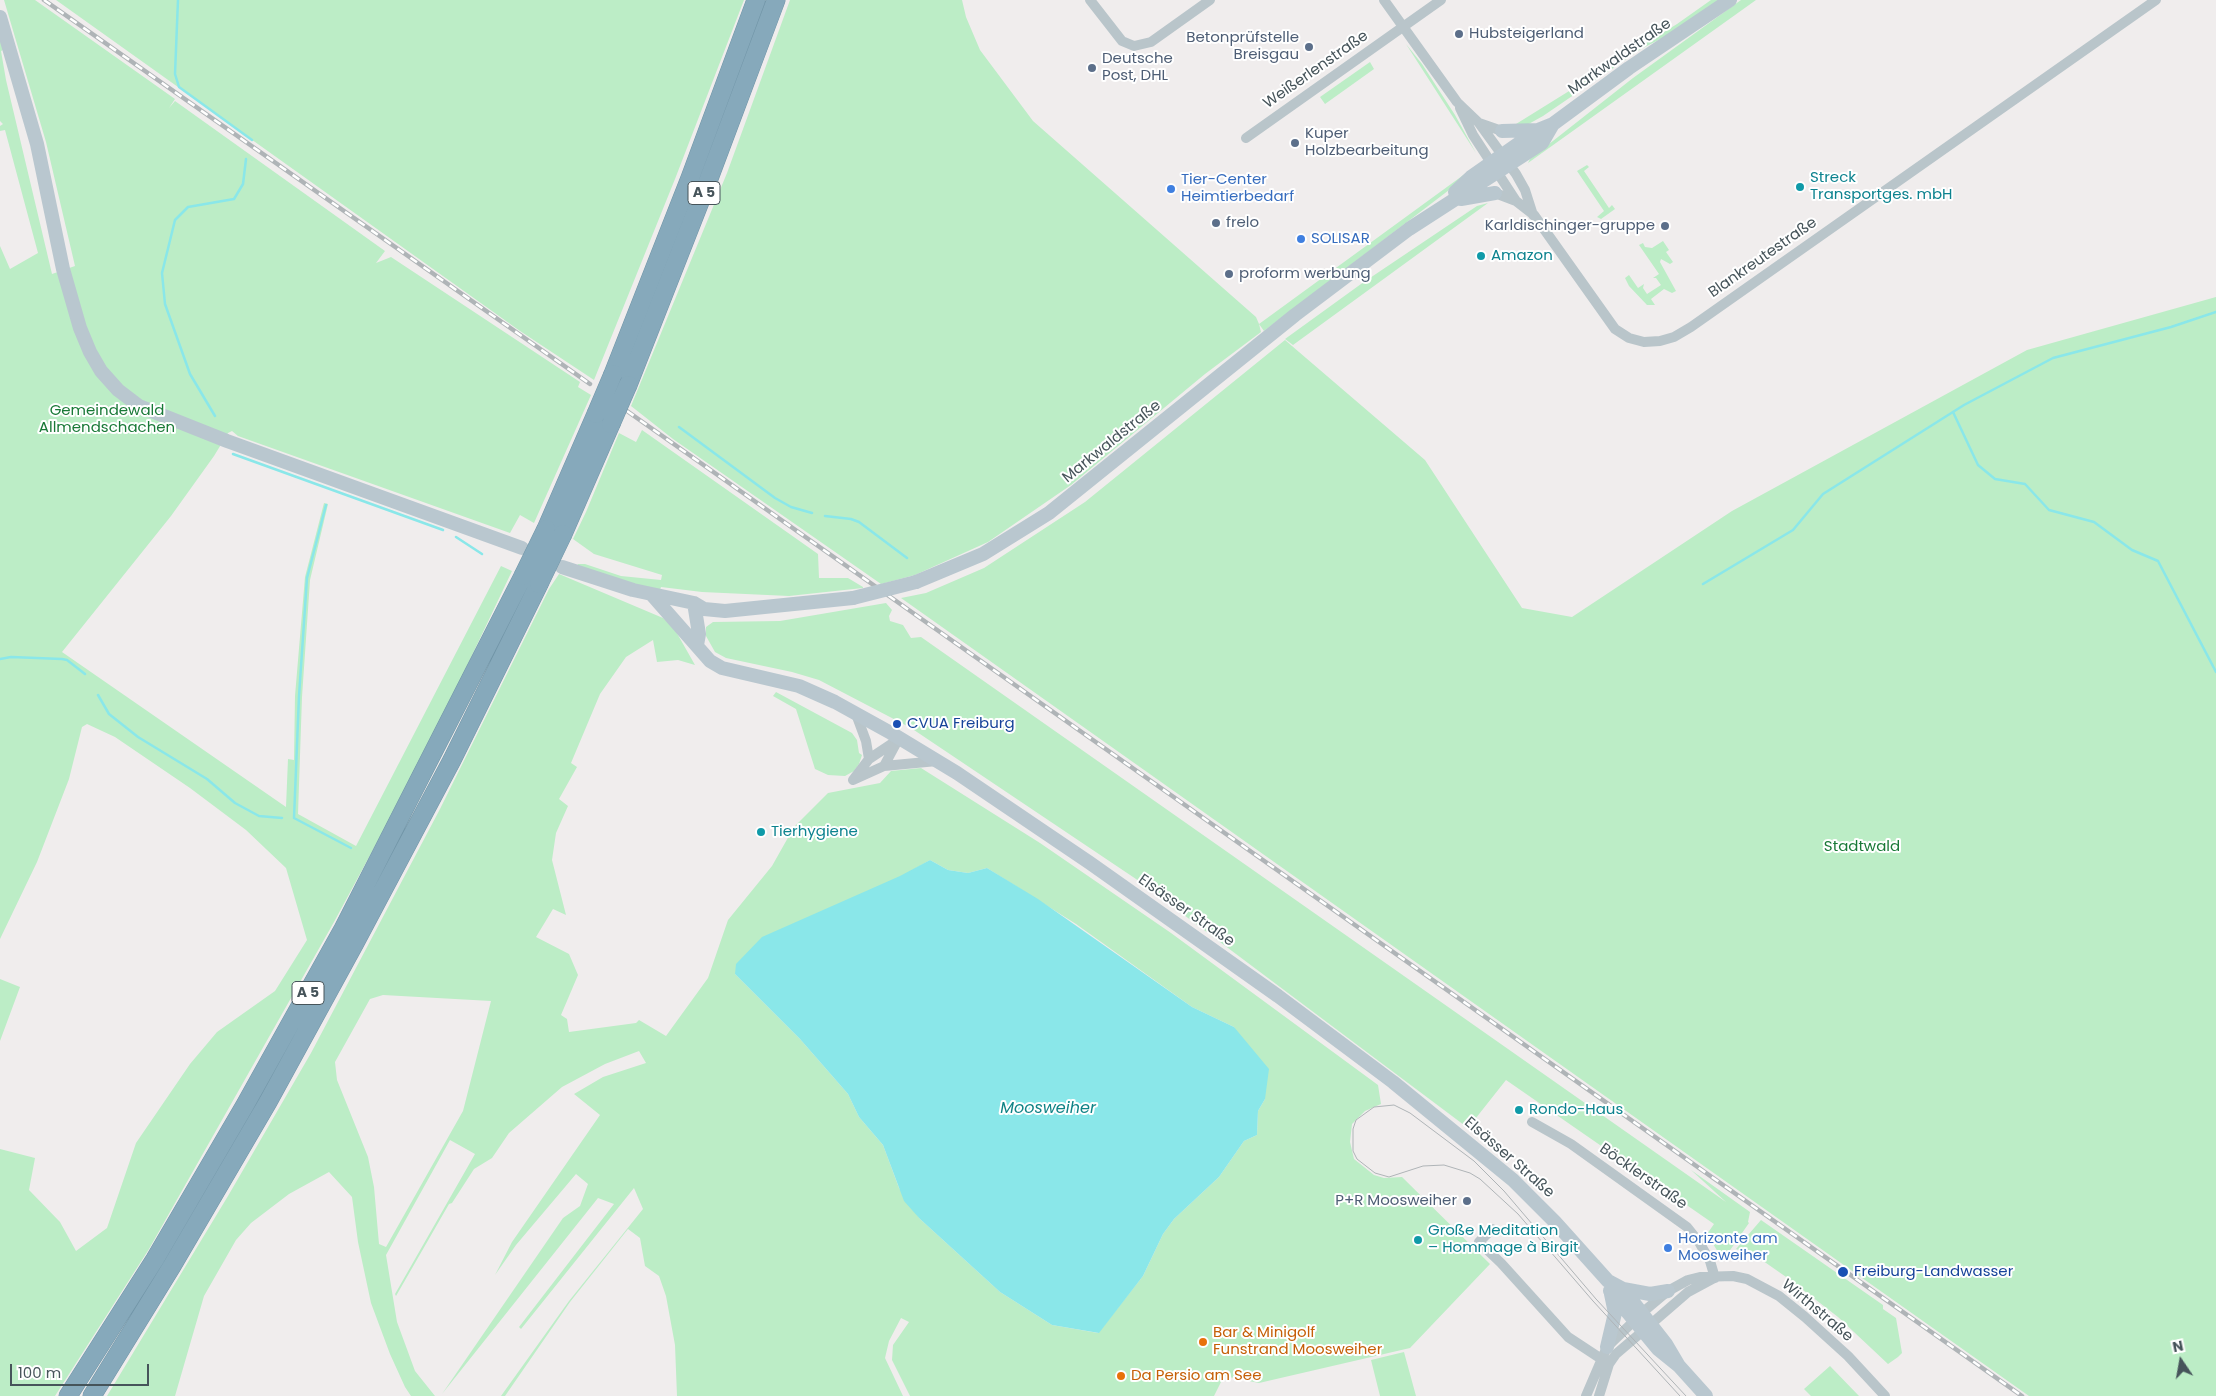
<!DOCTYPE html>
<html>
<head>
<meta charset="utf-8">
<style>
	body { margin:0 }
	#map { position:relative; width:2216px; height:1396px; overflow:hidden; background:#f0eded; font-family:Poppins,sans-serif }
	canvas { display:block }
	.north { position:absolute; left:2156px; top:1336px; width:50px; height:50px; -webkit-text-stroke:4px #fff; paint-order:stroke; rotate:348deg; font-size:14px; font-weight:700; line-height:20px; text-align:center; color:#46545a }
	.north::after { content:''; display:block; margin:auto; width:18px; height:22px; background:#46545a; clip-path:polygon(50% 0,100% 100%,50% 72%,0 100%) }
	.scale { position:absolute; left:10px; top:1364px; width:139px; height:22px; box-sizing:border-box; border:2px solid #46545a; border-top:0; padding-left:6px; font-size:15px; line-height:18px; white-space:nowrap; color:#46545a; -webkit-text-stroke:4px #fff; paint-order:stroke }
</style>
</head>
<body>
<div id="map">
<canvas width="2216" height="1396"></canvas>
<div class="north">N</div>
<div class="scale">100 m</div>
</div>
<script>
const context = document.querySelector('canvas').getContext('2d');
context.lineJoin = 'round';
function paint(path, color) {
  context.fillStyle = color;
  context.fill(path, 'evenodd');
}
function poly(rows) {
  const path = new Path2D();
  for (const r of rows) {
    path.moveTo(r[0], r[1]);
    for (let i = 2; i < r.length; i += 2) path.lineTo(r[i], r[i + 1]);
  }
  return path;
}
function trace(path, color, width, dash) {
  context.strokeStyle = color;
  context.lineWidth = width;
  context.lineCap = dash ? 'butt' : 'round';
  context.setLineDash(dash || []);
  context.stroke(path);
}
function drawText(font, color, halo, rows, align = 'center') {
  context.font = font + ' Poppins,sans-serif';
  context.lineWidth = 4;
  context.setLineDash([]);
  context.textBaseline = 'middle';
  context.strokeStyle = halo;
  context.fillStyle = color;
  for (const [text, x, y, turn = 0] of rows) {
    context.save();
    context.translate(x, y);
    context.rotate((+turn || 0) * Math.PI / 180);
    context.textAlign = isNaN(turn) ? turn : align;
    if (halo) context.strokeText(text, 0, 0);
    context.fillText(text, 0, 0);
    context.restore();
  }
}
const green = poly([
	[4,0,35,0,175,99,169,108,175,101,385,251,376,263,391,257,580,382,578,387,591,395,534,523,520,515,510,533,238,436,232,431,228,433,214,456,171,516,62,652,286,807,288,759,294,760,295,696,305,577,324,503,328,504,310,580,302,697,298,814,356,846,501,566,512,571,429,746,334,922,149,1249,55,1396,0,1396,0,1149,35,1158,29,1190,60,1222,76,1251,107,1228,136,1143,190,1064,217,1032,275,991,307,940,286,868,246,830,190,788,115,737,87,724,82,727,69,779,37,862,0,939,0,246,10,269,38,253,5,130,0,131,0,126,3,124,0,121,0,32,5,49,1,51,6,80,52,274,75,266,46,142],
	[56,0,744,0,675,179,594,380,520,331],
	[790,0,962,0,966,17,980,50,1033,121,1256,317,1259,324,1473,168,1453,187,1264,331,1259,324,1261,332,1205,374,1071,485,988,542,915,575,881,584,673,439,631,406,727,173],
	[1711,0,1723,0,1686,26,1641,49,1543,116,1525,126,1516,124,1677,24],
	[1741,0,1756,0,1528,163,1530,159,1633,78],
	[1406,44,1422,64,1455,115,1476,153],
	[1370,62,1374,69,1325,104,1320,97],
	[1587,165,1589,167,1584,171,1609,208,1612,205,1615,209,1601,219,1597,217,1604,211,1577,171],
	[1488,203,1293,345,1285,339,1361,284,1477,206],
	[1663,241,1669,250,1666,252,1673,262,1670,264,1661,259,1660,262,1676,291,1672,293,1664,289,1651,299,1655,305,1647,305,1629,286,1625,278,1629,275,1638,288,1644,284,1643,288,1647,294,1661,285,1656,278,1653,278,1659,274,1639,245,1643,243,1645,247,1652,248],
	[2216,297,2216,1396,2029,1396,901,598,926,593,984,568,1085,502,1285,340,1425,460,1522,608,1572,617,1732,511,2027,350],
	[642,430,818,554,819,578,848,578,863,587,863,588,789,596,702,592,661,587,660,590,636,585,577,566,578,564,585,564,621,576,661,580,662,575,594,554,573,539,586,512,619,433,636,442],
	[559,574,663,618,674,628,695,665,678,660,657,662,653,640,626,657,600,694,571,763,577,767,559,799,568,806,556,833,552,860,566,915,553,909,536,937,569,954,578,975,561,1015,567,1019,569,1032,636,1023,639,1020,666,1036,708,978,728,920,772,866,794,827,828,793,880,783,891,771,921,768,1040,843,1171,933,1378,1085,1381,1104,1365,1111,1352,1124,1350,1142,1354,1159,1374,1175,1384,1178,1402,1177,1490,1264,1410,1348,1259,1383,1224,1376,1214,1396,910,1396,892,1360,893,1345,909,1322,901,1318,889,1341,885,1358,903,1396,677,1396,675,1345,666,1296,659,1276,645,1266,640,1238,628,1229,570,1302,505,1396,501,1396,569,1301,643,1209,634,1188,521,1329,519,1327,614,1204,598,1198,442,1394,563,1218,580,1206,588,1184,576,1174,516,1245,495,1275,512,1242,600,1115,574,1094,603,1077,646,1063,639,1051,605,1064,562,1087,509,1133,492,1158,474,1169,452,1203,449,1204,396,1296,395,1294,475,1154,450,1140,386,1255,397,1322,415,1371,435,1396,411,1396,405,1387,390,1354,371,1303,358,1242,352,1197,329,1172,289,1194,251,1223,236,1240,204,1296,175,1396,107,1396,228,1196,311,1053,440,809,549,589],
	[930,860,948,870,968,873,987,868,1076,924,1192,1007,1234,1027,1265,1099,1258,1111,1257,1135,1244,1141,1219,1177,1174,1219,1163,1234,1143,1276,1098,1333,1052,1325,1000,1292,920,1219,899,1188,883,1145,859,1117,848,1094,800,1039,735,974],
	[383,995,491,1001,463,1111,386,1247,379,1244,374,1187,368,1157,337,1080,335,1062,370,999],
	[886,603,892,610,889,616,890,621,903,625,911,638,921,637,1726,1202,1691,1170,1750,1212,1748,1222,1749,1223,1726,1256,1718,1252,1707,1234,1714,1224,1506,1080,1468,1128,1136,879,911,728,819,680,792,672,726,658,715,652,706,636,706,627,713,622,780,621],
	[776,692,852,733,857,740,859,753,862,755,859,764,854,771,845,776,828,775,815,769,796,709,773,696],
	[0,979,20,987,0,1041],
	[1761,1220,1883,1305,1883,1309,1896,1318,1902,1353,1898,1357,1888,1364,1838,1317,1789,1279,1756,1256,1736,1249],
	[1404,1352,1416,1396,1380,1396,1371,1360],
	[1830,1366,1859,1396,1811,1396,1804,1389]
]);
const water = poly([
	[930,860,948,870,968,873,987,868,1038,899,1192,1007,1234,1027,1269,1069,1265,1099,1258,1111,1257,1135,1244,1141,1219,1177,1174,1219,1163,1234,1143,1276,1099,1333,1052,1325,1000,1292,920,1219,904,1201,883,1145,859,1117,848,1094,800,1039,735,974,736,964,762,937,900,876]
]);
const stream = poly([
	[178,0,175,74,179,87,252,140],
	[1953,412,1978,465,1995,479,2025,484,2049,510,2094,522,2132,550,2158,561,2216,672],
	[215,416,190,374,165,304,162,273,175,220,188,207,234,199,243,184,246,159],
	[679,427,775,498,791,507,812,513],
	[233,454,443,530],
	[326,505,307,578,299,696,294,818,351,848],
	[825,516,851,519,859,522,907,558],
	[456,537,482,554],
	[1703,584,1793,530,1823,494,1964,405,2053,358,2171,327,2216,312],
	[0,659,11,657,62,659,67,660,85,674],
	[98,695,109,714,138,737,207,779,235,803,259,816,282,818]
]);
const minor = poly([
	[1090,0,1122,41,1134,46,1151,42,1210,0],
	[1384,0,1457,102,1479,123,1516,174,1525,190,1533,215],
	[1460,108,1473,135,1516,201],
	[1479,123,1502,131],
	[1246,138,1441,0],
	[1495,193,1516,201,1534,215,1615,329,1629,338,1644,342,1660,341,1674,337,1691,327,2156,0],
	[856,714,866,741,869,759],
	[884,766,937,761],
	[853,780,884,766,899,738],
	[853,780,869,759,899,739],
	[1532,1122,1571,1144,1687,1227,1699,1242,1710,1261,1715,1278],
	[1492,1229,1479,1242,1501,1263,1568,1337,1609,1364],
	[1643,1312,1668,1291,1688,1280,1700,1277,1733,1276,1747,1279,1779,1296,1805,1317,1848,1356,1885,1396],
	[1651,1324,1688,1292,1714,1278],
	[1586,1396,1607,1347,1635,1320],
	[1599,1396,1609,1364,1616,1354,1643,1331]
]);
const secondary = poly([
	[0,17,37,144,63,269,80,328,90,352,101,371,118,390,139,406,227,441,522,548],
	[1502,131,1538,130],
	[1455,192,1471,177,1538,130,1553,124,1629,68,1730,0],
	[1461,199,1495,193],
	[562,567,633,590,694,603,704,609,725,611,853,598],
	[916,582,983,554,1049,513,1295,315,1409,229,1542,143,1553,124],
	[652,595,710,661,722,668,799,686,835,702,891,733,957,773,1090,863,1278,996,1393,1082,1513,1180,1555,1222,1608,1281,1623,1289,1666,1344,1679,1366],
	[694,603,699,634,697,645],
	[1623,1289,1650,1294,1668,1291],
	[1610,1291,1658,1349,1679,1366,1706,1396],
	[1607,1347,1615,1313,1611,1294]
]);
const motorway = poly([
	[613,374,690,178,756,0],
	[628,385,707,184,776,0],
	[546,529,596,414],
	[563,534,611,424],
	[68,1396,155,1259,245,1105,342,931,523,576],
	[92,1396,172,1266,268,1102,355,943,452,760,539,584]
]);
const tram = poly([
	[1680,1396,1593,1301,1518,1214,1480,1179,1470,1173,1444,1165,1423,1166,1389,1177,1375,1173,1357,1159,1353,1151,1353,1129,1356,1120,1374,1107,1394,1105,1410,1113,1474,1161,1504,1191,1596,1299,1686,1396]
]);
const rail = poly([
	[44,0,590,384],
	[627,411,2022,1396]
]);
const secondaryBridge = poly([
	[853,598,916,582]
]);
const motorwayBridge = poly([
	[596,414,613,374],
	[611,424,628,385],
	[523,576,546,529],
	[539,584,563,534]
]);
const markers = [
	[1459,34,5,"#5c6f8a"],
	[1309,47,5,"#5c6f8a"],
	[1092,68,5,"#5c6f8a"],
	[1295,143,5,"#5c6f8a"],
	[1800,187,5,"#0f9aa8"],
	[1171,189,5,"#3f7fe0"],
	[1216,223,5,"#5c6f8a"],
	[1665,226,5,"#5c6f8a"],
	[1301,239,5,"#3f7fe0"],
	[1481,256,5,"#0f9aa8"],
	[1229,274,5,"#5c6f8a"],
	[897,724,5,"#1a4fb4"],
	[761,832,5,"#0f9aa8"],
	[1519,1110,5,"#0f9aa8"],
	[1467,1201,5,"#5c6f8a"],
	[1418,1240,5,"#0f9aa8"],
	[1668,1248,5,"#3f7fe0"],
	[1843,1272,6,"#1a4fb4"],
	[1203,1342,5,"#e8710a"],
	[1121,1376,5,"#e8710a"]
];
const shields = [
	[704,193,32],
	[308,993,32]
];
const shieldNames = [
	["A 5",704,193],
	["A 5",308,993]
];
const serviceNames = [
	["Hubsteigerland",1469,34],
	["Betonprüfstelle",1299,38,"right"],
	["Breisgau",1299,55,"right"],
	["Deutsche",1102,59],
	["Post, DHL",1102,76],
	["Kuper",1305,134],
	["Holzbearbeitung",1305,151],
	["frelo",1226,223],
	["Karldischinger-gruppe",1655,226,"right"],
	["proform werbung",1239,274],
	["P+R Moosweiher",1457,1201,"right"]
];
const streetNames = [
	["Markwaldstraße",1620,57,-35],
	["Weißerlenstraße",1316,70,-35],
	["Blankreutestraße",1763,258,-35],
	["Markwaldstraße",1112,442,-39],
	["Elsässer Straße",1186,911,35],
	["Elsässer Straße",1509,1158,41],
	["Böcklerstraße",1643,1177,35],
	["Wirthstraße",1817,1311,40]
];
const cultureNames = [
	["Streck",1810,178],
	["Transportges. mbH",1810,195],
	["Amazon",1491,256],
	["Tierhygiene",771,832],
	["Rondo-Haus",1529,1110],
	["Große Meditation",1428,1231],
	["– Hommage à Birgit",1428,1248]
];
const shopNames = [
	["Tier-Center",1181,180],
	["Heimtierbedarf",1181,197],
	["SOLISAR",1311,239],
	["Horizonte am",1678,1239],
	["Moosweiher",1678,1256]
];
const parkNames = [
	["Gemeindewald",107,411],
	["Allmendschachen",107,428],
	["Stadtwald",1862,847]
];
const transitNames = [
	["CVUA Freiburg",907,724],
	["Freiburg-Landwasser",1854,1272]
];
const foodNames = [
	["Bar & Minigolf",1213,1333],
	["Funstrand Moosweiher",1213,1350],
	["Da Persio am See",1131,1376]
];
const waterNames = [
	["Moosweiher",1048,1109]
];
paint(green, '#bcedc6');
paint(water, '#8ae7e9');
trace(stream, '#8ae7e9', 2.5);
trace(motorway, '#7195a7', 19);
trace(minor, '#b9c5ca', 10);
trace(secondary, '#b9c7cf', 14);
trace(motorway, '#86a9bb', 18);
trace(tram, '#afb4b7', 1);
trace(rail, '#afb4b7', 4.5);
trace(rail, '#fff', 2.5, [8]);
trace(motorwayBridge, '#7195a7', 19, []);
trace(secondaryBridge, '#b9c7cf', 14);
trace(motorwayBridge, '#86a9bb', 18);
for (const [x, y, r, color] of markers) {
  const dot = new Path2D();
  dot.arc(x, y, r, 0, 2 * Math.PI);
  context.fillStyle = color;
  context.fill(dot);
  trace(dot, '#fff', 2);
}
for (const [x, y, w] of shields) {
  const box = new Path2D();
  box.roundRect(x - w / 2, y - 11.5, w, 23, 4);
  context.fillStyle = '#fff';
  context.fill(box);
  trace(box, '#46545a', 1);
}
drawText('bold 14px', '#46545a', null, shieldNames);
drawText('15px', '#4e5e75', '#fff', serviceNames, 'left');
drawText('15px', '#46545a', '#fff', streetNames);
drawText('15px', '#0d838f', '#fff', cultureNames, 'left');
drawText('15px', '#366cbe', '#fff', shopNames, 'left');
drawText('15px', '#197937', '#fff', parkNames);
drawText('15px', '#164399', '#fff', transitNames, 'left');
drawText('15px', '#c56008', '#fff', foodNames, 'left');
drawText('italic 16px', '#108386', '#fff', waterNames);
</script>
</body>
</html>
